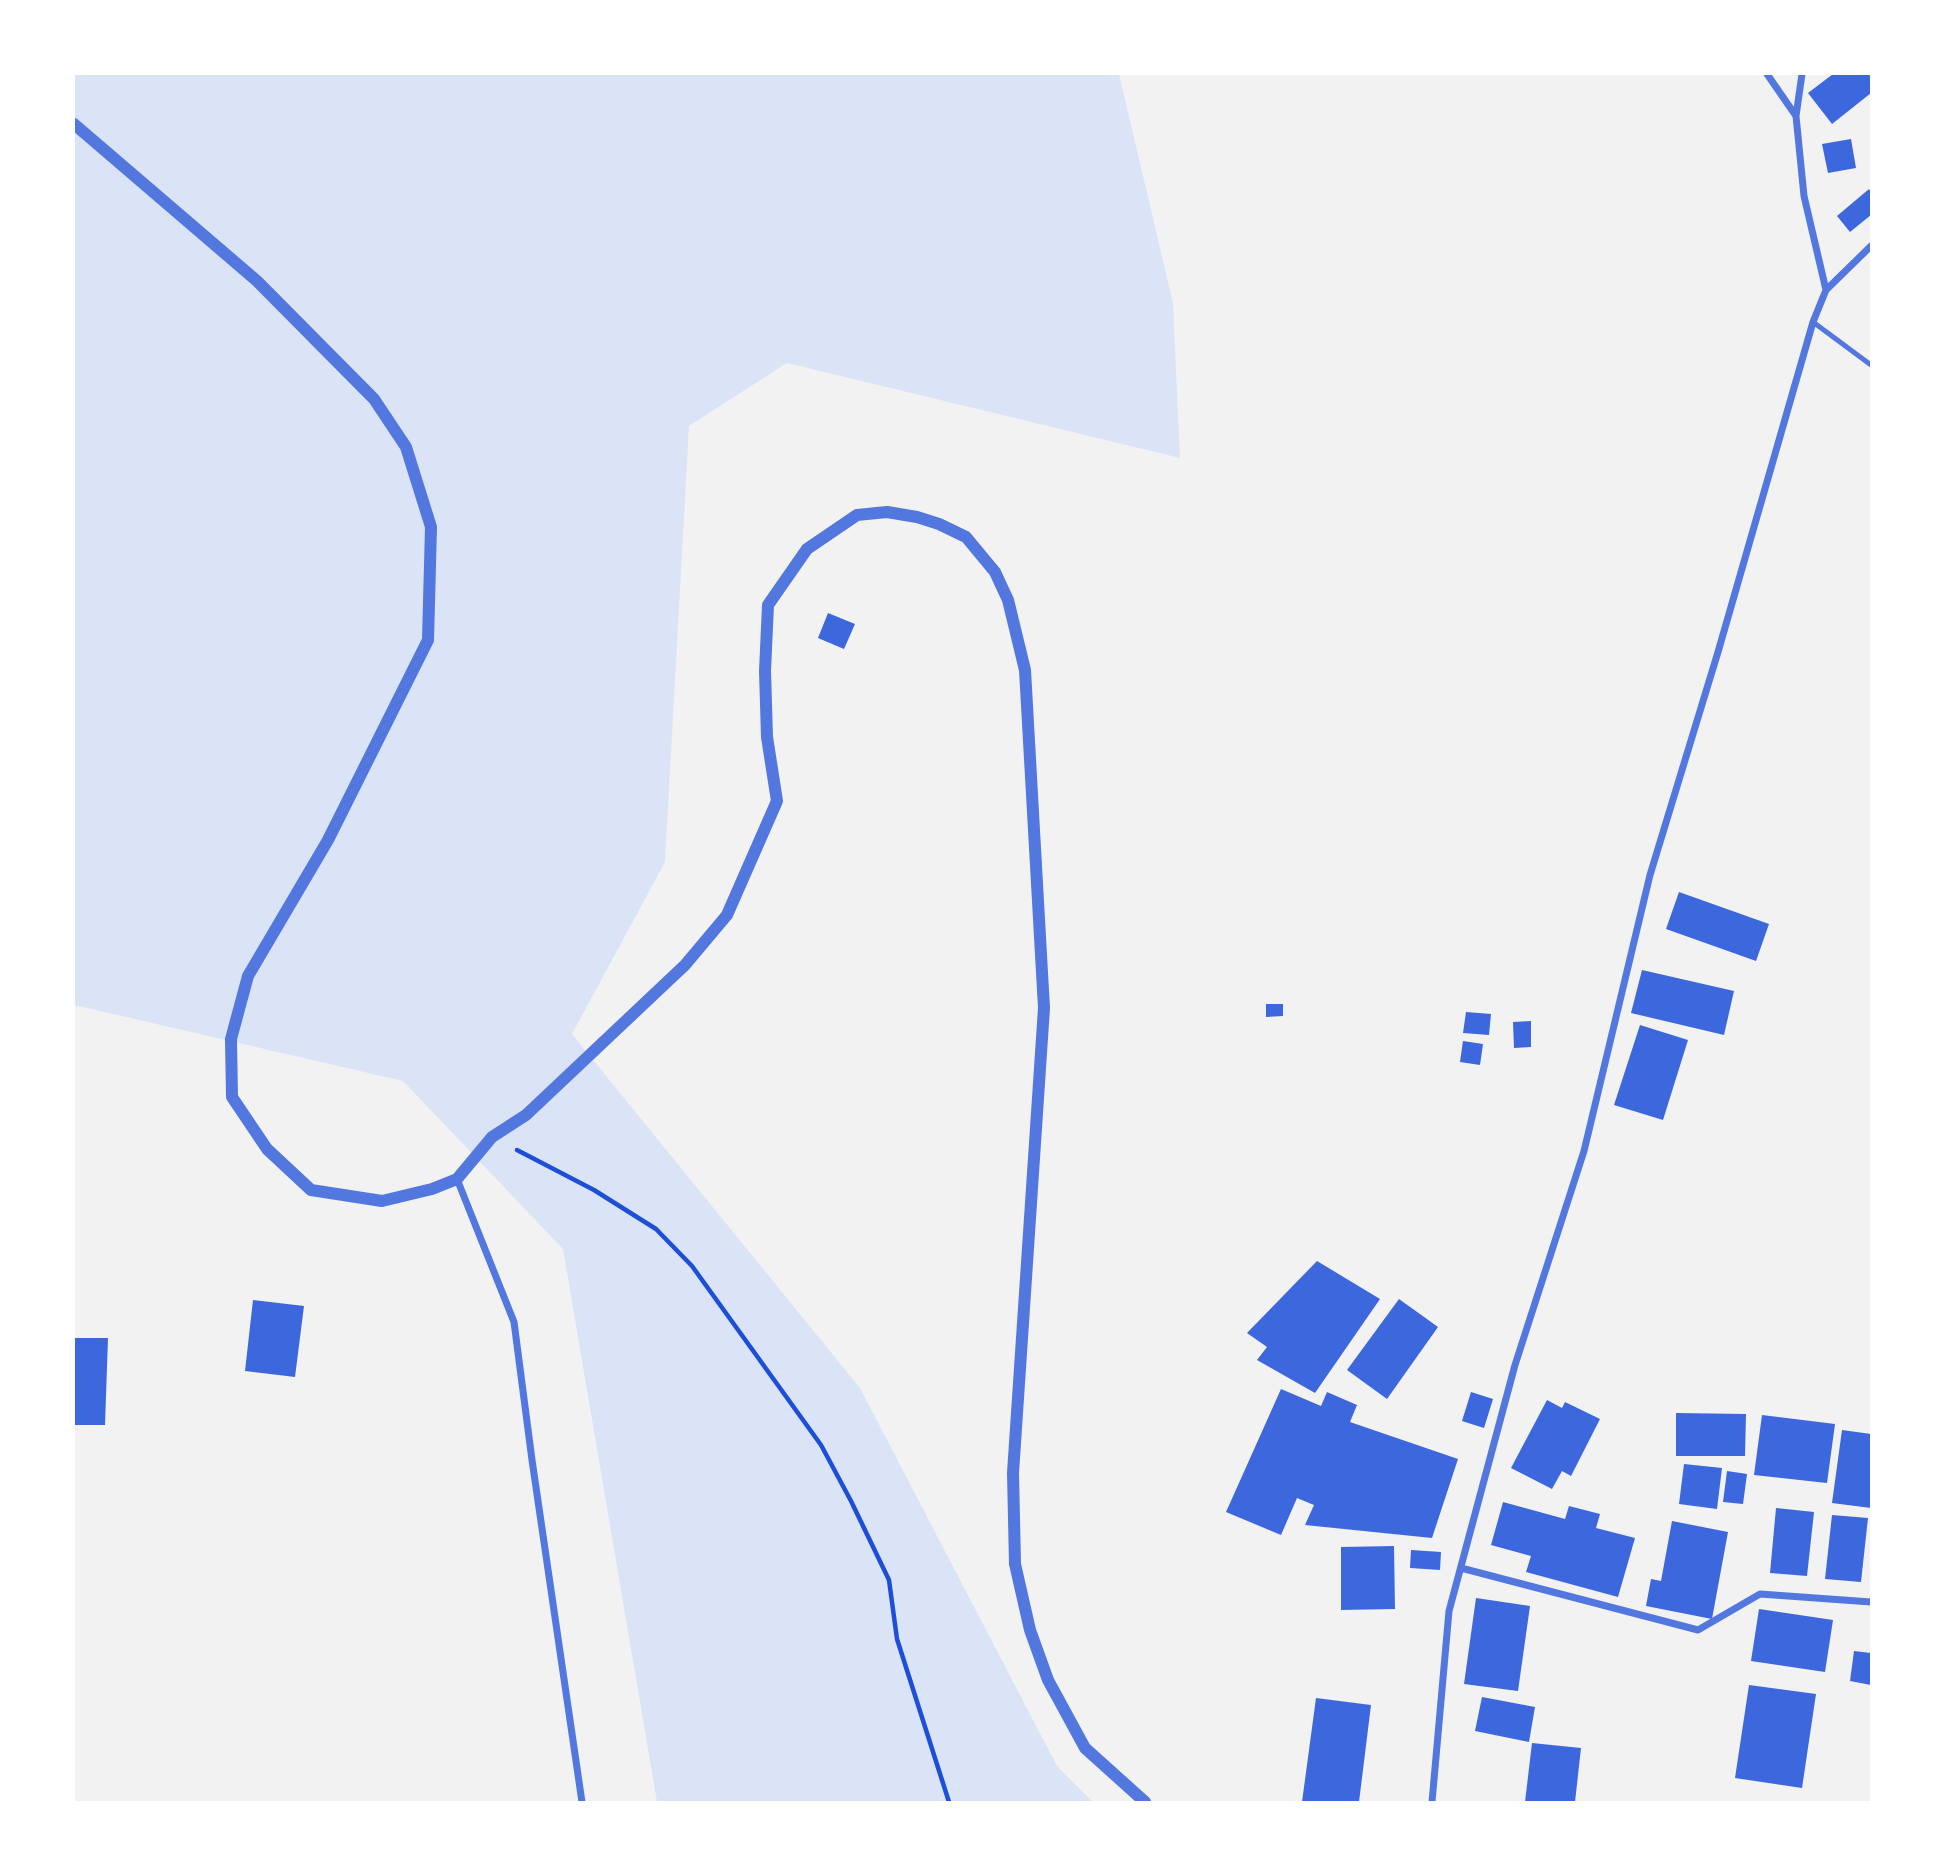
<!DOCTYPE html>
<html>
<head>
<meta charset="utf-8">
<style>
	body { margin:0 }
	#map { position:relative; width:1945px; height:1876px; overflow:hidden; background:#f2f2f2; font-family:Figtree,sans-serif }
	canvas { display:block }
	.frame { position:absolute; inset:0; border:75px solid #fff; pointer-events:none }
</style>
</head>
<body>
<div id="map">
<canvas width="1945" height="1876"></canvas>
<div class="frame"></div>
</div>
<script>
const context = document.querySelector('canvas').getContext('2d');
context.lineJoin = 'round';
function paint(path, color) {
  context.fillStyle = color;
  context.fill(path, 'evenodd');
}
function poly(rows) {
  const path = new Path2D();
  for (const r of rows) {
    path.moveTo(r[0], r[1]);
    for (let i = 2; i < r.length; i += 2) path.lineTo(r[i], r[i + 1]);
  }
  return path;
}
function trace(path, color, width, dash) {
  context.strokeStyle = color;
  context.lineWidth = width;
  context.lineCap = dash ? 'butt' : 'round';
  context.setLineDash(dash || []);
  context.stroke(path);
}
const green = poly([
	[74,74,1119,74,1173,303,1180,458,787,363,689,426,665,862,572,1034,860,1388,1057,1766,1093,1802,657,1802,563,1249,403,1081,74,1005]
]);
const building = poly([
	[1833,74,1869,74,1871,77,1871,93,1832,124,1808,93],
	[1851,139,1856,168,1828,173,1822,144],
	[1869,189,1871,192,1871,215,1850,232,1837,216],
	[828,613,855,624,844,649,818,638],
	[1679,892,1769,924,1756,961,1666,929],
	[1642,970,1734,991,1724,1035,1631,1013],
	[1266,1004,1283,1004,1283,1016,1266,1017],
	[1466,1012,1491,1014,1489,1035,1463,1033],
	[1531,1021,1531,1047,1514,1048,1513,1022],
	[1640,1025,1688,1040,1663,1120,1614,1105],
	[1463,1041,1483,1044,1480,1065,1460,1062],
	[1317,1261,1380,1299,1315,1393,1257,1360,1267,1347,1247,1333],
	[1399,1299,1438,1327,1387,1399,1347,1370],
	[253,1300,304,1306,295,1377,245,1371],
	[74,1338,108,1338,105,1425,74,1425],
	[1281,1389,1321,1406,1327,1392,1357,1405,1350,1422,1458,1459,1432,1538,1305,1525,1314,1505,1297,1498,1281,1535,1226,1512],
	[1471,1392,1493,1399,1484,1428,1462,1421],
	[1547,1400,1562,1408,1565,1402,1600,1419,1571,1476,1562,1471,1552,1489,1511,1468],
	[1676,1413,1746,1414,1745,1456,1676,1456],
	[1762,1415,1835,1424,1827,1483,1754,1475],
	[1842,1430,1871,1434,1871,1508,1832,1503],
	[1684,1464,1722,1468,1717,1509,1679,1504],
	[1727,1471,1747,1474,1743,1504,1723,1502],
	[1503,1502,1565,1519,1569,1506,1600,1514,1596,1528,1635,1538,1618,1597,1526,1572,1531,1556,1491,1545],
	[1776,1508,1814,1512,1807,1576,1770,1573],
	[1832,1515,1868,1518,1861,1582,1825,1579],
	[1672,1521,1728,1532,1712,1619,1646,1606,1651,1579,1661,1581],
	[1394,1546,1395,1609,1341,1610,1341,1547],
	[1411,1550,1441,1552,1440,1570,1410,1568],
	[1476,1598,1530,1606,1518,1691,1464,1684],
	[1759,1609,1833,1620,1825,1672,1751,1661],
	[1854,1651,1871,1653,1871,1685,1850,1681],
	[1749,1685,1816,1694,1802,1788,1735,1778],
	[1482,1697,1535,1707,1529,1742,1475,1731],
	[1316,1698,1371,1705,1359,1802,1302,1802],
	[1532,1743,1581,1748,1575,1802,1525,1802]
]);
const path = poly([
	[517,1150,594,1190,656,1229,692,1266,821,1445,851,1501,889,1580,897,1639,949,1802]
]);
const service = poly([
	[1813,322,1871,365]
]);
const minor = poly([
	[1767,74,1796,116,1804,196,1826,290],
	[1796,116,1802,74],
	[457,1179,514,1322,532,1460,582,1802],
	[1461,1568,1698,1630,1760,1594,1871,1602],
	[1432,1802,1449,1611,1515,1365,1584,1151,1650,875,1718,652,1813,322,1826,290,1871,246]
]);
const tertiary = poly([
	[74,124,257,281,374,399,406,447,431,527,428,640,328,840,248,976,231,1039,232,1097,267,1149,311,1190,382,1201,432,1189,457,1179,492,1137,526,1115,685,965,727,915,777,801,767,737,765,671,768,605,807,549,857,515,887,512,917,517,939,524,966,537,995,572,1008,600,1025,670,1044,1008,1013,1473,1015,1564,1030,1630,1048,1680,1085,1748,1145,1802]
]);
paint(green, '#dbe4f7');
paint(building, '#3d67dc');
trace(path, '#1d4ed8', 4.5);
trace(service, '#5277de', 5);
trace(minor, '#5277de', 7);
trace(tertiary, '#5277de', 12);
</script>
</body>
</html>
